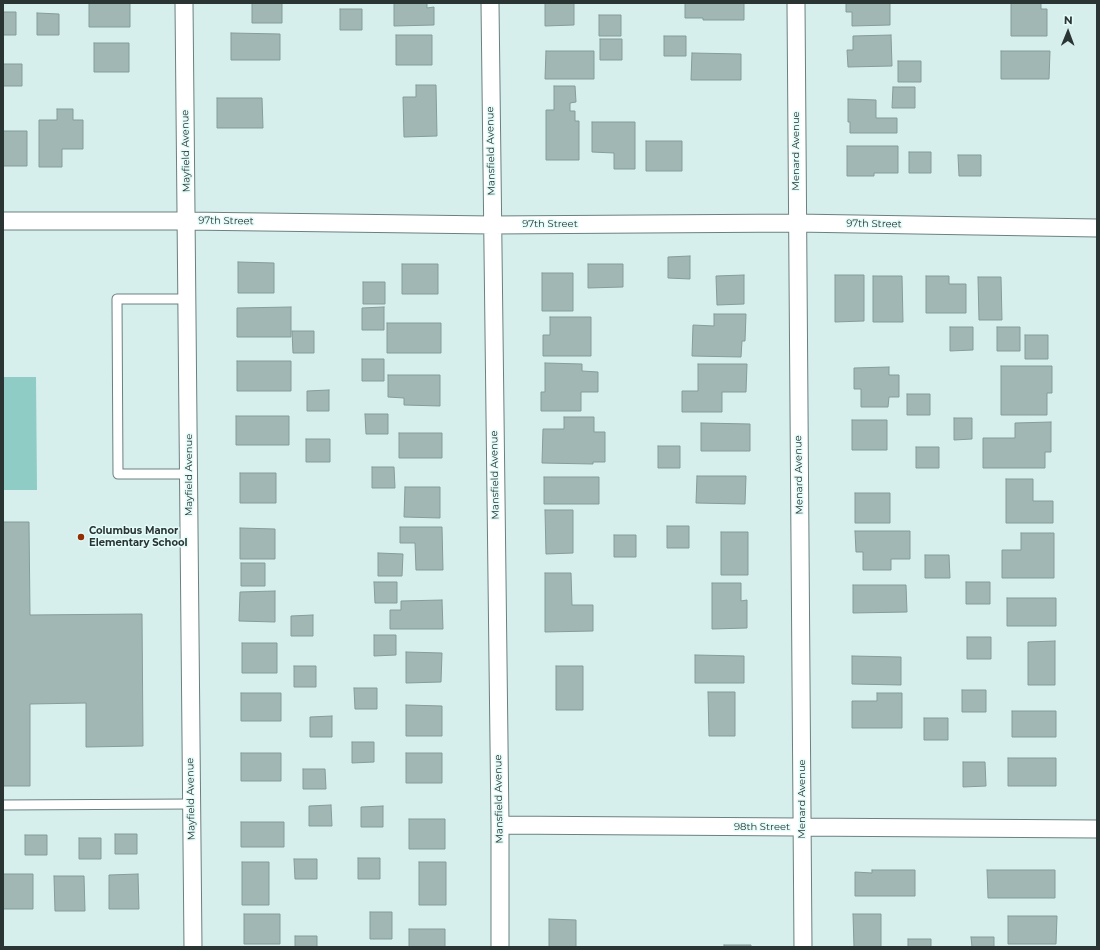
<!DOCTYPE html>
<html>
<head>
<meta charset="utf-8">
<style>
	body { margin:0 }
	#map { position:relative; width:1100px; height:950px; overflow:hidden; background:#d6eeec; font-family:Montserrat,sans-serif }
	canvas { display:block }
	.frame { position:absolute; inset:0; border:4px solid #2a3433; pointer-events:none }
	.north { position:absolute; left:1048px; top:12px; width:40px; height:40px; -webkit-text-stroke:3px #e3fcf9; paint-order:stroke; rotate:1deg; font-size:11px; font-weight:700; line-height:16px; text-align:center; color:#2a3433 }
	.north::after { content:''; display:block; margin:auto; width:14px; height:18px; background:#2a3433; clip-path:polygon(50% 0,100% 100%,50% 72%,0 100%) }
</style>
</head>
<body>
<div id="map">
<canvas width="1100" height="950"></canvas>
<div class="frame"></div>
<div class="north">N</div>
</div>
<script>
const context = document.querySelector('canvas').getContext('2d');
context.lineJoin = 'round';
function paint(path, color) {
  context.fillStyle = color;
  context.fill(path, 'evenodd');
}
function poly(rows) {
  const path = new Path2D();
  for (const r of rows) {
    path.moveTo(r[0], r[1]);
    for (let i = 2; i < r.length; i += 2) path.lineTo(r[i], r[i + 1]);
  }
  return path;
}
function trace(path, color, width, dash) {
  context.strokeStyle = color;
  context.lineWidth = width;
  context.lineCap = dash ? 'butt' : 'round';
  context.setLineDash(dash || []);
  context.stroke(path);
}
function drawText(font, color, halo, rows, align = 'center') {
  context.font = font + ' Montserrat,sans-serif';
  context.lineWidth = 3;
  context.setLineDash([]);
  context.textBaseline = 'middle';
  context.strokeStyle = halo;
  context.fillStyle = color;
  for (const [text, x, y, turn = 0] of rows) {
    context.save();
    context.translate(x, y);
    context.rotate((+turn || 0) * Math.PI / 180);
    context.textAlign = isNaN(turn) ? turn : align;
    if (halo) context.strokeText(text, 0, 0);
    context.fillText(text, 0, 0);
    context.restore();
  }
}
const green = poly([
	[3,377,36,377,37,490,3,490]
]);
const building = poly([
	[89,3,130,3,130,27,89,27,89,3],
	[252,3,282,3,282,23,252,23,252,3],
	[394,3,427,3,427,8,434,7,434,25,394,26,394,3],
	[545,3,574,3,574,25,545,26,545,3],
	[685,3,744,3,744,20,703,20,703,18,685,18,685,3],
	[846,3,890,3,890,25,852,26,852,12,846,12,846,3],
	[1011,3,1041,3,1041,9,1047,9,1047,36,1011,36,1011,3],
	[340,9,362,9,362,30,340,30,340,9],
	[3,12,16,12,16,35,3,35,3,12],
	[37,13,59,14,59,35,37,35,37,13],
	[599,15,621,15,621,36,599,36,599,15],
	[231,33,280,34,280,60,231,60,231,33],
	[396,35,432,35,432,65,396,65,396,35],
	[891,35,892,66,848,67,847,50,853,50,853,36,891,35],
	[664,36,686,36,686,56,664,56,664,36],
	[600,39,622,39,622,60,600,60,600,39],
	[94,43,129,43,129,72,94,72,94,43],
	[546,51,594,51,594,79,545,79,546,51],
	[1001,51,1050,51,1049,79,1001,79,1001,51],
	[692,53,741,54,741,80,691,80,692,53],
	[898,61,921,61,921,82,898,82,898,61],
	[3,64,22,64,22,86,3,86,3,64],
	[416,85,436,85,437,136,404,137,403,97,416,97,416,85],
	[554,86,575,86,576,102,570,103,570,111,575,111,575,121,579,121,579,160,546,160,546,110,554,110,554,86],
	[893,87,915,87,915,108,892,108,893,87],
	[217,98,262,98,263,128,217,128,217,98],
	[848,99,876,100,876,118,897,118,897,133,850,133,850,122,848,122,848,99],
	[57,109,73,109,73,120,83,120,83,149,62,149,62,167,39,167,39,120,57,120,57,109],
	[592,122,635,122,635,169,614,169,614,153,592,152,592,122],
	[3,131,27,131,27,166,3,166,3,131],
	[646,141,682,141,682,171,646,171,646,141],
	[847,146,898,146,898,173,874,173,874,176,847,176,847,146],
	[909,152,931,152,931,173,909,173,909,152],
	[958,155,981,155,981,176,959,176,958,155],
	[690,256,690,279,668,278,668,257,690,256],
	[238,262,274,263,274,293,238,293,238,262],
	[402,264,438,264,438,294,402,294,402,264],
	[588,264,623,264,623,287,588,288,588,264],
	[542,273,573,273,573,311,542,311,542,273],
	[744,275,744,304,717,305,716,276,744,275],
	[835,275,864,275,864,321,835,322,835,275],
	[873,276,902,276,903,322,873,322,873,276],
	[926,276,949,276,949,284,966,284,966,313,926,313,926,276],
	[978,277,1001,277,1002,320,979,320,978,277],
	[363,282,385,282,385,304,363,304,363,282],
	[291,307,291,337,237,337,237,308,291,307],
	[384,307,384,330,362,330,362,308,384,307],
	[714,314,746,314,745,341,742,341,741,357,692,356,693,325,714,326,714,314],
	[550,317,591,317,591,356,543,356,543,335,550,335,550,317],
	[387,323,441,323,441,353,387,353,387,323],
	[950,327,973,327,973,350,950,351,950,327],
	[997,327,1020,327,1020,351,997,351,997,327],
	[292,331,314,331,314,353,293,353,292,331],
	[1025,335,1048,335,1048,359,1025,359,1025,335],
	[362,359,384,359,384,381,362,381,362,359],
	[237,361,291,361,291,391,237,391,237,361],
	[545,363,582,364,582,371,598,372,598,392,581,392,581,411,541,411,541,392,545,392,545,363],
	[698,364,747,364,746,392,722,392,722,412,682,412,682,391,698,391,698,364],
	[1001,366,1052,366,1052,393,1047,393,1047,415,1001,415,1001,366],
	[889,367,889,375,899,375,899,397,889,397,888,407,861,407,861,389,854,389,854,368,889,367],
	[388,375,440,375,440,406,404,405,404,398,388,397,388,375],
	[329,390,329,411,307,411,307,391,329,390],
	[907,394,930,394,930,415,907,415,907,394],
	[365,414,388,414,388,434,366,434,365,414],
	[236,416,289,416,289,445,236,445,236,416],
	[564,417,594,417,594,432,605,432,605,462,593,462,593,464,542,463,543,429,564,429,564,417],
	[954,418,972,418,972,439,954,440,954,418],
	[852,420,887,420,887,450,852,450,852,420],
	[1051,422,1051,452,1045,452,1045,468,983,468,983,438,1015,438,1015,423,1051,422],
	[701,423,750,424,750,451,701,451,701,423],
	[399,433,442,433,442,458,399,458,399,433],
	[306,439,330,439,330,462,306,462,306,439],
	[658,446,680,446,680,468,658,468,658,446],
	[916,447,939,447,939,468,916,468,916,447],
	[372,467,394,467,395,488,372,488,372,467],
	[240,473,276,473,276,503,240,503,240,473],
	[697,476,746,476,745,504,696,503,697,476],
	[544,477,599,477,599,504,544,504,544,477],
	[1006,479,1033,479,1033,501,1053,501,1053,523,1006,523,1006,479],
	[405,487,440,487,440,518,404,517,405,487],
	[855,493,890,493,890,523,855,523,855,493],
	[545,510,573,510,573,553,546,554,545,510],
	[3,522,29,522,30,615,142,614,143,746,86,747,86,703,30,704,30,786,3,786,3,522],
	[667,526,689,526,689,548,667,548,667,526],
	[400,527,442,527,443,570,416,570,415,543,400,543,400,527],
	[240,528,275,529,275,559,240,559,240,528],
	[855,531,910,531,910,559,891,559,891,570,863,570,863,552,856,552,855,531],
	[721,532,748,532,748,575,721,575,721,532],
	[1021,533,1054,533,1054,578,1002,578,1002,550,1021,550,1021,533],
	[614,535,636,535,636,557,614,557,614,535],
	[378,553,403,554,402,576,378,576,378,553],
	[925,555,949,555,950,578,925,578,925,555],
	[241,563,265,563,265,586,241,586,241,563],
	[545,573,571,573,572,605,593,605,593,631,545,632,545,573],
	[374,582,397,582,397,603,375,603,374,582],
	[966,582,990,582,990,604,966,604,966,582],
	[712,583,741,583,741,601,747,600,747,628,712,629,712,583],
	[853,585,906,585,907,612,853,613,853,585],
	[275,591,275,622,239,621,240,592,275,591],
	[1007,598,1056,598,1056,626,1007,626,1007,598],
	[442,600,443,629,390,629,390,610,401,610,401,601,442,600],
	[313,615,313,636,291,636,291,616,313,615],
	[374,635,396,635,396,655,374,656,374,635],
	[967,637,991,637,991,659,967,659,967,637],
	[1055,641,1055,685,1028,685,1028,642,1055,641],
	[242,643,277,643,277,673,242,673,242,643],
	[406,652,442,653,441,682,406,683,406,652],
	[695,655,744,656,744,683,695,683,695,655],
	[852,656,901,657,901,685,852,684,852,656],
	[294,666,316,666,316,687,294,687,294,666],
	[556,666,583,666,583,710,556,710,556,666],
	[354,688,377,688,377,709,355,709,354,688],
	[962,690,986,690,986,712,962,712,962,690],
	[708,692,735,692,735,736,709,736,708,692],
	[241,693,281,693,281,721,241,721,241,693],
	[877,693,902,693,902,728,852,728,852,701,877,701,877,693],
	[406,705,442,706,442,736,406,736,406,705],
	[1012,711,1056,711,1056,737,1012,737,1012,711],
	[332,716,332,737,310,737,310,717,332,716],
	[924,718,948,718,948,740,924,740,924,718],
	[352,742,374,742,374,762,352,763,352,742],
	[241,753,281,753,281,781,241,781,241,753],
	[406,753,442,753,442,783,406,783,406,753],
	[1008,758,1056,758,1056,786,1008,786,1008,758],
	[963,762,985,762,986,786,963,787,963,762],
	[303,769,325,769,326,789,303,789,303,769],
	[331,805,332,826,309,826,309,806,331,805],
	[383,806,383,827,361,827,361,807,383,806],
	[409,819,445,819,445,849,409,849,409,819],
	[241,822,284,822,284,847,241,847,241,822],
	[115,834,137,834,137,854,115,854,115,834],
	[25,835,47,835,47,855,25,855,25,835],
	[79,838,101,838,101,859,79,859,79,838],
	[358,858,380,858,380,879,358,879,358,858],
	[294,859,317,859,317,879,295,879,294,859],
	[242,862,269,862,269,905,242,905,242,862],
	[419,862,446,862,446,905,419,905,419,862],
	[872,870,915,870,915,896,855,896,855,872,872,873,872,870],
	[987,870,1055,870,1055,898,988,898,987,870],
	[3,874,33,874,33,909,3,909,3,874],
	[138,874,139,909,109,909,109,875,138,874],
	[54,876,84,876,85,911,55,911,54,876],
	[370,912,392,912,392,939,370,939,370,912],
	[244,914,280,914,280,944,244,944,244,914],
	[853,914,881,914,881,947,854,947,853,914],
	[1008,916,1057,916,1056,944,1008,944,1008,916],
	[549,919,576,920,576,947,549,947,549,919],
	[409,929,445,929,445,947,409,947,409,929],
	[295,936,317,936,317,947,295,947,295,936],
	[971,937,994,937,994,947,972,947,971,937],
	[908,939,931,939,931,947,908,947,908,939],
	[724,945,751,945,751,947,724,947,724,945]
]);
const service = poly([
	[187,299,117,299,118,474,189,474],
	[3,805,191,804]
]);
const minor = poly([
	[184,3,193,947],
	[490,3,500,825,500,947],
	[796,3,803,947],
	[3,221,186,221,492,225,796,223,1097,228],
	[500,825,1097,829]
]);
const markers = [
	[81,537,4,"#942e02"]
];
const streetNames = [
	["Mayfield Avenue",186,151,-91],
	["Mansfield Avenue",491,151,-91],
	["Menard Avenue",796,151,-90],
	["97th Street",226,221,1],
	["97th Street",550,224],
	["97th Street",874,224,1],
	["Mayfield Avenue",189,475,-90],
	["Mansfield Avenue",495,475,-91],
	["Menard Avenue",799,475,-91],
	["Mayfield Avenue",191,799,-91],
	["Mansfield Avenue",499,799,-91],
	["Menard Avenue",802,799,-90],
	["98th Street",762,827]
];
const poiNames = [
	["Columbus Manor",89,531],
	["Elementary School",89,543]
];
paint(green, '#8fccc6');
paint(building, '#a0b7b4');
trace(building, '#859c9a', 1);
trace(service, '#6b817f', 11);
trace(minor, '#6b817f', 19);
trace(service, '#fff', 9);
trace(minor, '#fff', 17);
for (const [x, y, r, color] of markers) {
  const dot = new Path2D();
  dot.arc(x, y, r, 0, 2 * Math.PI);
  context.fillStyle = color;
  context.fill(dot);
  trace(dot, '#e3fcf9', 1.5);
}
drawText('10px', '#2a3433', '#e3fcf9', streetNames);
drawText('bold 10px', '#2a3433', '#e3fcf9', poiNames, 'left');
</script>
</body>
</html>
